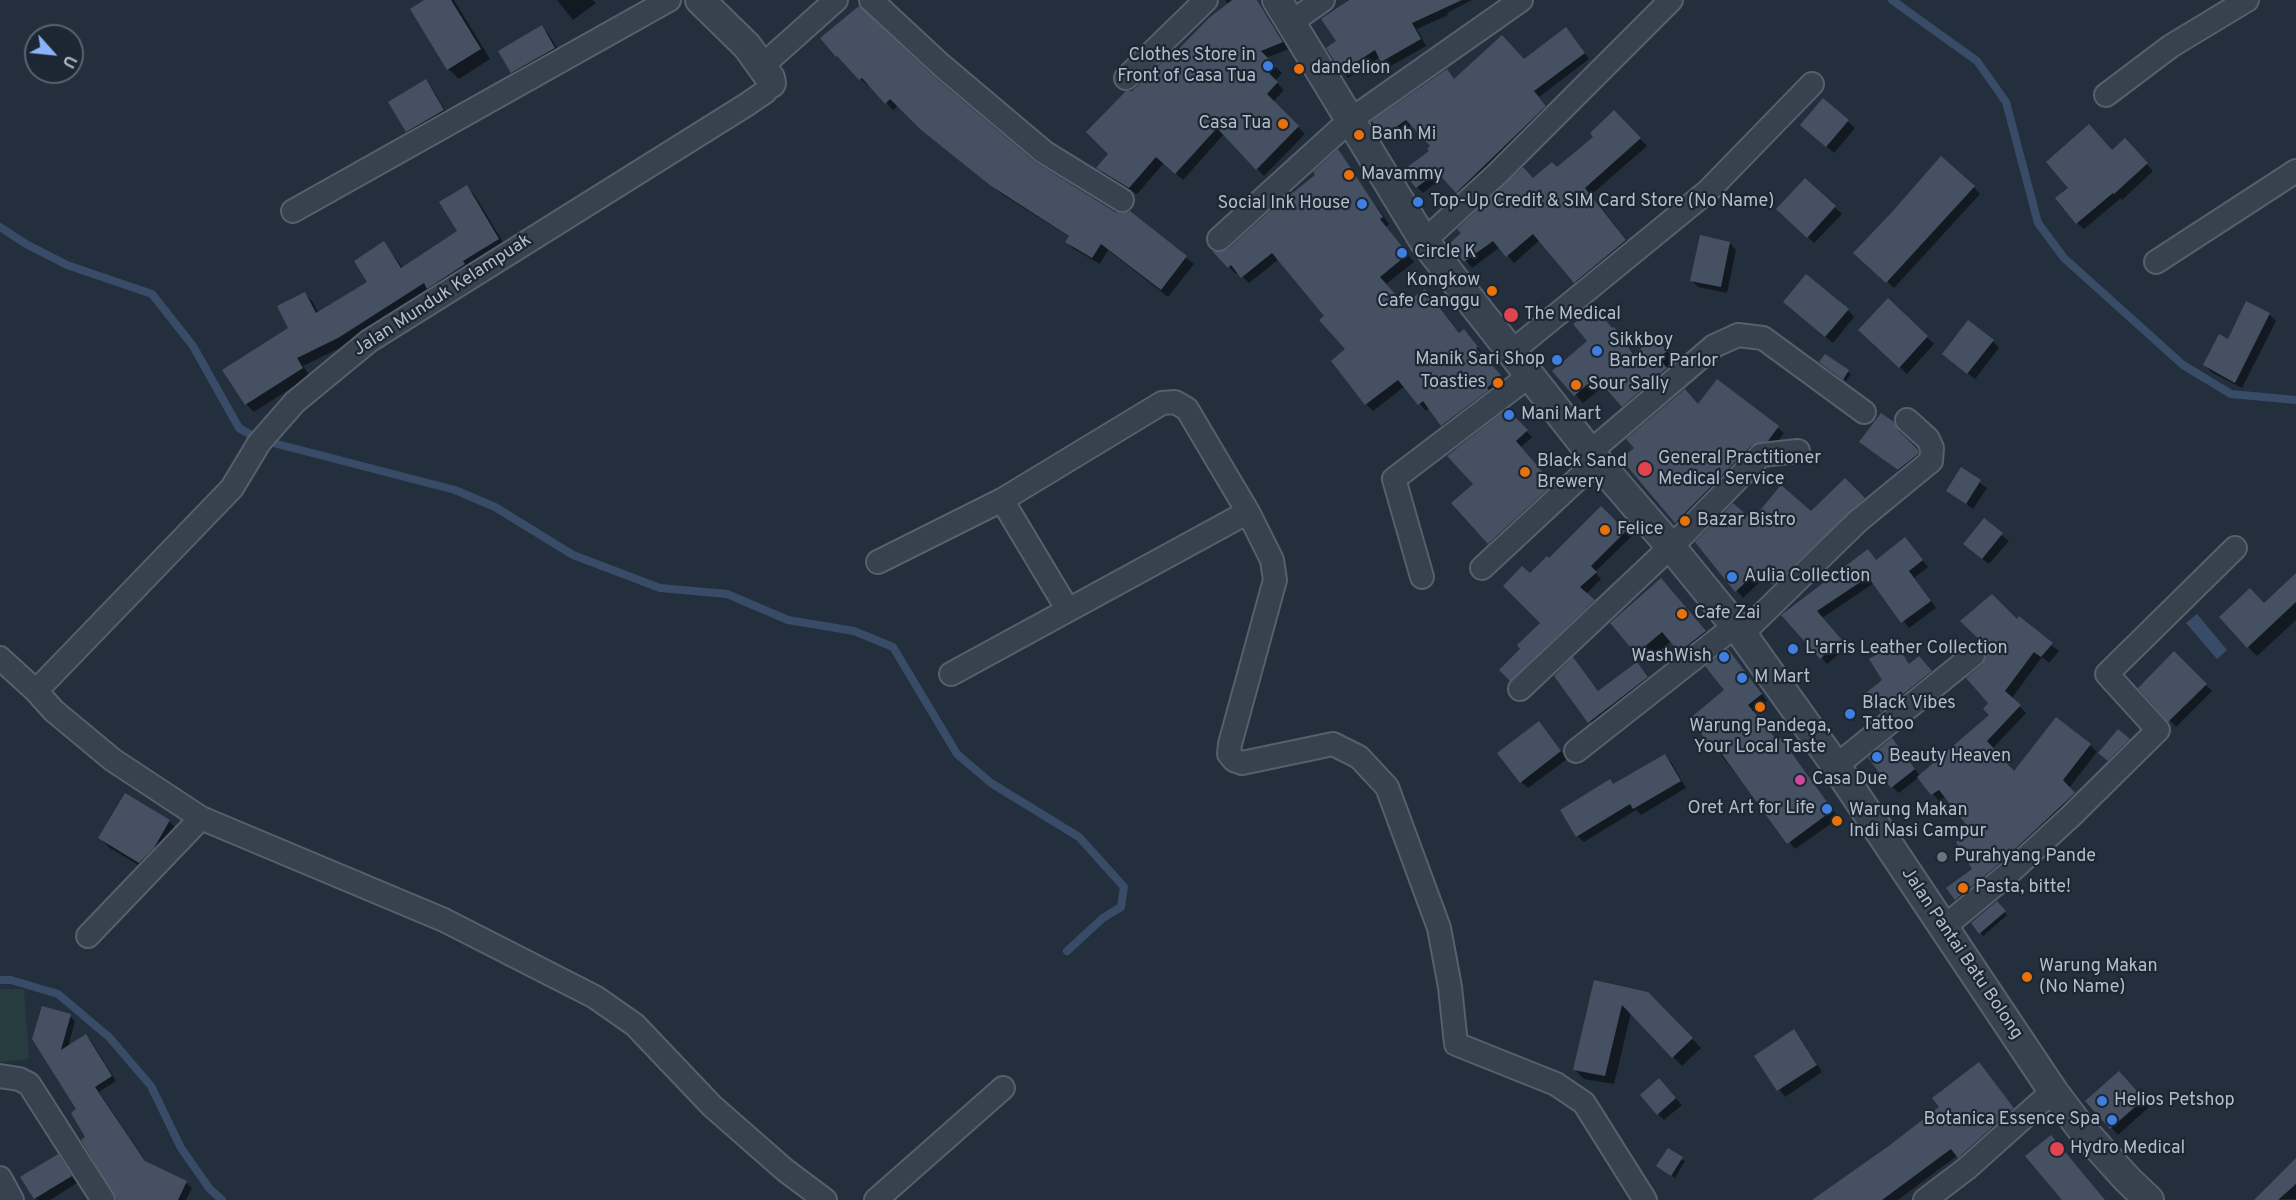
<!DOCTYPE html>
<html>
<head>
<meta charset="utf-8">
<style>
	body { margin:0 }
	#map { position:relative; width:2296px; height:1200px; overflow:hidden; background:#242f3e; font-family:Overpass,sans-serif }
	canvas { display:block }
	.north { position:absolute; left:24px; top:24px; width:60px; height:60px; box-sizing:border-box; background:#1d2633; border:2px solid #59626f; border-radius:50%; rotate:117deg; font-size:16px; font-weight:700; line-height:24px; text-align:center; color:#b4bcc9 }
	.north::after { content:''; display:block; margin:auto; width:21px; height:27px; background:#8ab4f8; clip-path:polygon(50% 0,100% 100%,50% 72%,0 100%) }
</style>
</head>
<body>
<div id="map">
<canvas width="2296" height="1200"></canvas>
<div class="north">U</div>
</div>
<script>
const context = document.querySelector('canvas').getContext('2d');
context.lineJoin = 'round';
function paint(path, color) {
  context.fillStyle = color;
  context.fill(path, 'evenodd');
}
function poly(rows) {
  const path = new Path2D();
  for (const r of rows) {
    path.moveTo(r[0], r[1]);
    for (let i = 2; i < r.length; i += 2) path.lineTo(r[i], r[i + 1]);
  }
  return path;
}
function trace(path, color, width, dash) {
  context.strokeStyle = color;
  context.lineWidth = width;
  context.lineCap = dash ? 'butt' : 'round';
  context.setLineDash(dash || []);
  context.stroke(path);
}
function drawText(font, color, halo, rows, align = 'center') {
  context.font = font + ' Overpass,sans-serif';
  context.lineWidth = 4.5;
  context.setLineDash([]);
  context.textBaseline = 'middle';
  context.strokeStyle = halo;
  context.fillStyle = color;
  for (const [text, x, y, turn = 0] of rows) {
    context.save();
    context.translate(x, y);
    context.rotate((+turn || 0) * Math.PI / 180);
    context.textAlign = isNaN(turn) ? turn : align;
    if (halo) context.strokeText(text, 0, 0);
    context.fillText(text, 0, 0);
    context.restore();
  }
}
const green = poly([
	[0,989,24,989,29,1059,0,1062]
]);
const water = poly([
	[2197,614,2227,650,2217,659,2186,623]
]);
const shadow = poly([
	[426,0,454,0,490,59,459,79,448,69],
	[557,0,593,0,596,3,573,20],
	[1225,0,1257,0,1289,49,1266,58,1282,73,1275,81,1284,90,1273,102,1305,134,1264,176,1224,134,1183,180,1164,163,1137,194,1105,175,1098,168,1110,154,1133,92,1168,62,1228,5],
	[1347,0,1472,0,1447,13,1448,15,1417,29,1426,46,1389,67,1380,57,1348,78,1342,71,1338,42,1348,2],
	[541,26,548,33,561,55,519,79,512,72],
	[1572,35,1589,59,1539,97,1551,112,1463,198,1443,177,1423,193,1417,187,1432,146,1412,125,1390,141,1375,121,1455,80,1524,61],
	[837,56,931,76,1035,164,1114,213,1122,215,1129,213,1194,264,1168,297,1108,250,1100,264,1074,249,1067,242,1070,237,1000,193,898,106,893,110,870,84,868,86],
	[425,81,432,88,449,117,413,138,407,131],
	[1824,100,1855,128,1834,153,1809,131],
	[1614,112,1647,146,1591,195,1632,247,1582,288,1540,240,1514,263,1500,247,1472,268,1452,243,1533,180,1557,169,1595,137],
	[2131,147,2153,171,2122,200,2121,198,2084,229,2077,223,2070,188,2112,152],
	[1338,151,1389,224,1385,227,1414,262,1386,284,1405,306,1431,297,1460,334,1470,338,1483,354,1482,356,1506,383,1448,432,1430,408,1426,411,1405,386,1373,411,1366,404,1347,349,1326,316,1279,259,1249,283,1238,272,1236,274,1216,253,1229,250,1317,176],
	[1806,180,1842,214,1814,243,1778,209],
	[467,187,474,194,506,247,431,291,346,345,303,366,310,376,254,412,246,404,225,370,290,328,305,294,313,302,318,313,369,282,384,243,403,268,459,232],
	[1974,187,1980,194,1894,288,1862,259],
	[1730,243,1736,250,1727,293,1698,287,1691,280],
	[1888,301,1934,344,1907,374,1861,330],
	[1792,309,1848,310,1854,317,1833,343],
	[2269,314,2276,321,2242,388,2211,372,2205,365],
	[1614,329,1635,355,1662,346,1675,360,1666,368,1674,377,1632,414,1605,385,1583,403,1554,371,1589,341],
	[1993,341,1999,348,1975,379,1951,360],
	[1825,356,1851,374,1846,381,1824,365],
	[1718,381,1784,433,1774,447,1683,528,1623,460,1636,448,1699,406],
	[1507,411,1532,437,1521,447,1557,490,1495,548,1489,543,1475,484],
	[1893,424,1924,459,1906,476,1861,442],
	[1961,469,1987,488,1973,509,1948,490],
	[1845,480,1870,506,1781,590,1766,576,1743,598,1697,542,1752,522,1811,513],
	[1601,508,1631,537,1595,572,1601,579,1586,594,1600,606,1517,685,1501,670,1522,649,1542,623,1530,576,1549,560],
	[1984,521,2009,541,1989,564,1972,551],
	[1905,539,1928,567,1914,578,1936,608,1909,628,1874,583,1822,618,1847,647,1827,664,1783,615,1877,561],
	[2296,575,2296,620,2257,656,2248,647],
	[1670,590,1714,641,1690,661,1671,641,1647,662,1637,653],
	[2017,621,2059,651,2049,663,2042,657,2012,698,2026,713,1992,749,2014,773,2090,745,2097,752,2069,788,2081,801,1963,906,1948,888,1974,870,1974,832,1946,796,1939,801,1919,777,1899,793,1892,787,1898,747,1920,776,1991,715,1983,666],
	[1896,644,1910,665,1924,663,1936,677,1887,717,1868,693,1884,681],
	[2174,653,2212,691,2176,727,2140,688],
	[1734,658,1767,701,1753,712,1778,742,1787,746,1839,818,1795,849,1720,754,1726,690],
	[1573,659,1599,692,1644,671,1654,685,1596,729,1555,676],
	[1545,730,1567,759,1528,788,1521,782],
	[2129,740,2135,747,2115,766,2107,759],
	[1664,755,1671,762,1686,788,1641,815,1636,810,1584,842,1577,836,1614,785],
	[125,795,169,821,180,832,150,872,110,848,100,838],
	[1997,903,2007,915,1983,936,1973,923],
	[1595,981,1648,993,1701,1048,1682,1066,1631,1013,1614,1084,1584,1079,1575,1070],
	[70,1016,75,1021,68,1047,86,1035,91,1041,116,1081,99,1092,147,1163,186,1183,192,1188,186,1200,122,1200,87,1138,78,1109,34,1039],
	[1794,1031,1800,1038,1822,1072,1785,1097,1756,1056],
	[1979,1064,2020,1115,1966,1163,1958,1155,1898,1200,1813,1200,1891,1146,1941,1107],
	[2125,1080,2149,1107,2118,1135,2087,1101],
	[1666,1087,1682,1105,1664,1120,1658,1114],
	[1668,1150,1685,1161,1675,1178,1658,1166],
	[57,1156,77,1183,50,1200,37,1200,35,1198],
	[2296,1160,2296,1199,2255,1200,2271,1183]
]);
const stream = poly([
	[1892,0,1977,61,2006,102,2038,223,2064,258,2183,365,2231,394,2296,400],
	[0,227,26,244,67,265,152,294,193,346,239,428,258,439,455,490,495,507,573,555,660,588,727,594,788,620,854,631,893,647,957,754,991,783,1079,837,1124,887,1121,907,1103,918,1067,951],
	[0,980,11,980,58,994,109,1037,151,1086,181,1148,209,1188,222,1200]
]);
const building = poly([
	[424,0,451,0,481,49,447,70,410,9],
	[1232,0,1257,0,1283,42,1261,51,1276,66,1269,73,1278,82,1267,94,1299,126,1256,170,1217,128,1175,174,1156,157,1129,188,1096,168,1108,154,1086,132,1126,91,1132,91,1166,58,1168,60,1209,18],
	[1349,0,1462,0,1412,23,1421,39,1381,62,1375,50,1341,72,1326,48,1336,41,1321,19],
	[859,6,932,75,1035,162,1115,212,1122,213,1130,211,1187,256,1161,290,1101,244,1092,258,1065,242,1069,236,991,186,920,129,890,99,885,104,862,78,859,80,837,56,836,57,820,38],
	[542,25,555,48,511,73,498,51],
	[1566,27,1585,53,1534,91,1546,106,1456,193,1437,172,1416,188,1402,171,1429,151,1427,149,1430,146,1406,120,1383,136,1372,121,1447,69,1454,79,1502,35,1524,59],
	[426,79,444,110,406,132,388,102],
	[1823,98,1849,120,1826,147,1800,125],
	[1614,110,1641,138,1585,188,1626,240,1574,283,1533,234,1506,257,1493,241,1464,262,1450,243,1461,233,1457,229,1523,167,1533,178,1552,162,1557,167,1593,137,1590,133],
	[2089,124,2112,150,2125,138,2148,163,2114,194,2113,193,2076,224,2055,198,2068,188,2046,162],
	[1338,149,1383,217,1380,219,1408,254,1380,277,1404,304,1425,289,1459,333,1464,329,1478,347,1476,348,1501,375,1487,388,1489,390,1441,426,1423,401,1418,405,1398,380,1365,405,1331,361,1345,349,1319,320,1324,316,1272,253,1241,278,1231,265,1228,268,1212,251,1221,252,1228,249,1269,212,1315,175,1313,172],
	[1941,156,1975,186,1886,283,1853,253,1892,212],
	[1805,178,1836,206,1807,238,1776,209],
	[467,185,499,239,463,261,465,264,427,289,424,283,338,338,297,358,303,368,245,405,222,370,288,328,277,306,305,292,316,313,367,282,354,261,384,241,401,268,457,231,439,202],
	[1700,235,1730,242,1721,287,1690,281],
	[1806,274,1849,309,1825,337,1783,302],
	[1888,298,1928,336,1899,368,1858,330],
	[2246,301,2270,313,2235,383,2203,365,2219,334,2228,339],
	[1595,307,1612,328,1614,327,1634,355,1654,336,1667,351,1659,358,1667,368,1622,407,1596,377,1574,396,1552,371,1587,341,1573,324],
	[1968,320,1994,340,1967,374,1942,354],
	[1825,354,1849,370,1843,380,1819,362],
	[1717,379,1779,426,1768,441,1751,446,1675,523,1621,459,1634,448,1626,439,1685,389,1698,404],
	[1507,409,1528,430,1516,441,1553,484,1488,544,1451,503,1473,484,1447,456],
	[1881,413,1894,422,1898,430,1918,450,1918,454,1898,470,1859,442],
	[1961,467,1981,480,1966,504,1946,491],
	[1845,478,1865,498,1773,585,1758,571,1735,592,1695,542,1733,503,1752,520,1781,485,1811,511],
	[1601,506,1626,531,1591,566,1597,572,1580,587,1595,600,1510,681,1499,670,1520,649,1517,645,1540,623,1503,586,1522,566,1530,573,1547,556,1549,558],
	[1984,518,2003,533,1982,559,1963,544],
	[1905,537,1923,560,1909,571,1931,601,1901,623,1868,577,1817,611,1842,640,1820,659,1781,615,1868,549,1876,560],
	[2296,573,2296,602,2247,648,2219,617,2250,588,2264,603],
	[1661,578,1706,631,1679,652,1662,632,1636,654,1610,623],
	[1992,594,2017,619,2019,616,2053,643,2041,657,2034,652,2005,691,2021,705,1987,741,2014,771,2056,717,2091,744,2063,780,2075,793,1999,864,1955,900,1946,888,1972,869,1956,842,1972,832,1939,790,1931,795,1917,777,1989,715,1983,709,1988,703,1966,678,1982,665,1986,655,1991,651,1960,621],
	[1896,643,1909,664,1919,656,1932,671,1881,712,1866,693,1882,680,1869,659],
	[1728,649,1762,694,1748,705,1777,740,1781,738,1833,810,1787,844,1721,753,1719,755,1689,719,1724,690,1705,666],
	[2174,651,2207,684,2168,722,2138,688],
	[1573,657,1598,691,1637,662,1648,677,1588,723,1554,676],
	[1539,721,1561,751,1520,783,1497,753],
	[2118,729,2130,739,2108,761,2098,753],
	[1892,738,1915,769,1891,788,1868,758],
	[1665,754,1681,781,1633,809,1630,804,1576,837,1560,810,1610,779,1613,784],
	[125,793,170,820,154,848,139,863,98,838],
	[1997,901,2006,911,1979,934,1971,923],
	[1594,980,1648,992,1693,1038,1672,1058,1622,1005,1605,1076,1573,1070],
	[42,1006,71,1014,61,1050,86,1034,112,1076,95,1087,145,1161,187,1181,178,1200,117,1200,81,1140,85,1137,71,1113,76,1109,32,1039],
	[1794,1029,1817,1065,1777,1091,1754,1056],
	[1979,1062,2014,1108,1958,1158,1951,1149,1882,1200,1812,1200,1890,1145,1939,1107,1932,1098],
	[2119,1071,2144,1099,2110,1129,2085,1101],
	[1659,1078,1676,1098,1657,1115,1640,1095],
	[2051,1135,2105,1200,2062,1200,2025,1156],
	[1668,1148,1683,1157,1671,1176,1656,1166],
	[58,1154,72,1176,34,1199,20,1177],
	[2296,1158,2296,1184,2278,1200,2254,1200]
]);
const minor = poly([
	[871,0,941,65,1044,152,1122,200],
	[1289,21,1296,19,1323,0],
	[762,66,836,0],
	[1126,78,1206,0],
	[2106,95,2171,46,2247,0],
	[293,211,669,0],
	[1219,239,1349,121,1521,0],
	[1424,241,1497,174,1671,0],
	[2156,262,2296,171],
	[1510,353,1708,191,1812,84],
	[1590,452,1714,346,1738,335,1763,338,1864,412],
	[1002,500,1068,610],
	[878,562,1002,500,1162,403,1175,402,1187,409,1248,512,1272,560,1275,580,1230,744,1229,754,1234,760,1242,763,1333,744,1359,757,1387,787,1439,928,1450,987,1456,1044,1556,1084,1584,1103,1645,1200],
	[1482,568,1597,461],
	[1422,577,1394,479,1529,376],
	[1742,634,1858,521,1931,461,1932,448,1928,439,1907,420],
	[0,658,36,691,54,711,113,760,201,818,444,920,595,997,635,1025,712,1106,785,1170,825,1200],
	[951,674,1248,512],
	[1520,689,1681,537,1761,455,1798,451],
	[36,691,232,488,259,443,295,402,369,341,746,105,765,92,771,83],
	[1576,751,1735,626],
	[1836,766,1973,655],
	[1944,927,2008,874,2071,816,2158,730,2107,674,2235,548],
	[88,936,201,818],
	[0,1076,19,1079,29,1084,103,1200],
	[0,1178,12,1200],
	[876,1200,1003,1088],
	[1925,1200,1966,1169,2053,1091]
]);
const tertiary = poly([
	[700,0,747,46,770,78,771,83],
	[1277,0,1424,241,1597,461,1671,547,1742,634,1836,766,2053,1091,2080,1127,2127,1179,2149,1200]
]);
const markers = [
	[1268,66,6,"#3f7fe0"],
	[1299,69,6,"#e8710a"],
	[1283,124,6,"#e8710a"],
	[1359,135,6,"#e8710a"],
	[1349,175,6,"#e8710a"],
	[1418,202,6,"#3f7fe0"],
	[1362,204,6,"#3f7fe0"],
	[1402,253,6,"#3f7fe0"],
	[1492,291,6,"#e8710a"],
	[1511,315,8,"#e0444e"],
	[1597,351,6,"#3f7fe0"],
	[1557,360,6,"#3f7fe0"],
	[1498,383,6,"#e8710a"],
	[1576,385,6,"#e8710a"],
	[1509,415,6,"#3f7fe0"],
	[1645,469,8,"#e0444e"],
	[1525,472,6,"#e8710a"],
	[1685,521,6,"#e8710a"],
	[1605,530,6,"#e8710a"],
	[1732,577,6,"#3f7fe0"],
	[1682,614,6,"#e8710a"],
	[1793,649,6,"#3f7fe0"],
	[1724,657,6,"#3f7fe0"],
	[1742,678,6,"#3f7fe0"],
	[1760,707,6,"#e8710a"],
	[1850,714,6,"#3f7fe0"],
	[1877,757,6,"#3f7fe0"],
	[1800,780,6,"#d1479c"],
	[1827,809,6,"#3f7fe0"],
	[1837,821,6,"#e8710a"],
	[1942,857,6,"#6b7280"],
	[1963,888,6,"#e8710a"],
	[2027,977,6,"#e8710a"],
	[2102,1101,6,"#3f7fe0"],
	[2112,1120,6,"#3f7fe0"],
	[2057,1149,8,"#e0444e"]
];
const poiNames = [
	["Clothes Store in",1256,56,"right"],
	["Front of Casa Tua",1256,77,"right"],
	["dandelion",1311,69],
	["Casa Tua",1271,124,"right"],
	["Banh Mi",1371,135],
	["Mavammy",1361,175],
	["Top-Up Credit & SIM Card Store (No Name)",1430,202],
	["Social Ink House",1350,204,"right"],
	["Circle K",1414,253],
	["Kongkow",1480,281,"right"],
	["Cafe Canggu",1480,302,"right"],
	["The Medical",1524,315],
	["Sikkboy",1609,341],
	["Barber Parlor",1609,362],
	["Manik Sari Shop",1545,360,"right"],
	["Toasties",1486,383,"right"],
	["Sour Sally",1588,385],
	["Mani Mart",1521,415],
	["General Practitioner",1658,459],
	["Medical Service",1658,480],
	["Black Sand",1537,462],
	["Brewery",1537,483],
	["Bazar Bistro",1697,521],
	["Felice",1617,530],
	["Aulia Collection",1744,577],
	["Cafe Zai",1694,614],
	["L'arris Leather Collection",1805,649],
	["WashWish",1712,657,"right"],
	["M Mart",1754,678],
	["Black Vibes",1862,704],
	["Tattoo",1862,725],
	["Warung Pandega,",1760,727,"center"],
	["Your Local Taste",1760,748,"center"],
	["Beauty Heaven",1889,757],
	["Casa Due",1812,780],
	["Oret Art for Life",1815,809,"right"],
	["Warung Makan",1849,811],
	["Indi Nasi Campur",1849,832],
	["Purahyang Pande",1954,857],
	["Pasta, bitte!",1975,888],
	["Warung Makan",2039,967],
	["(No Name)",2039,988],
	["Helios Petshop",2114,1101],
	["Botanica Essence Spa",2100,1120,"right"],
	["Hydro Medical",2070,1149]
];
const streetNames = [
	["Jalan Munduk Kelampuak",443,296,-33],
	["Jalan Pantai Batu Bolong",1961,954,56]
];
paint(green, '#263c3f');
paint(water, '#394c67');
paint(shadow, '#0007');
trace(stream, '#394c67', 8);
paint(building, '#455162');
trace(minor, '#565f6c', 26);
trace(tertiary, '#565f6c', 32);
trace(minor, '#38414e', 22);
trace(tertiary, '#38414e', 28);
for (const [x, y, r, color] of markers) {
  const dot = new Path2D();
  dot.arc(x, y, r, 0, 2 * Math.PI);
  context.fillStyle = color;
  context.fill(dot);
  trace(dot, '#1d2633', 2);
}
drawText('18px', '#b4bcc9', '#1d2633', poiNames, 'left');
drawText('18px', '#b4bcc9', '#1d2633', streetNames);
</script>
</body>
</html>
